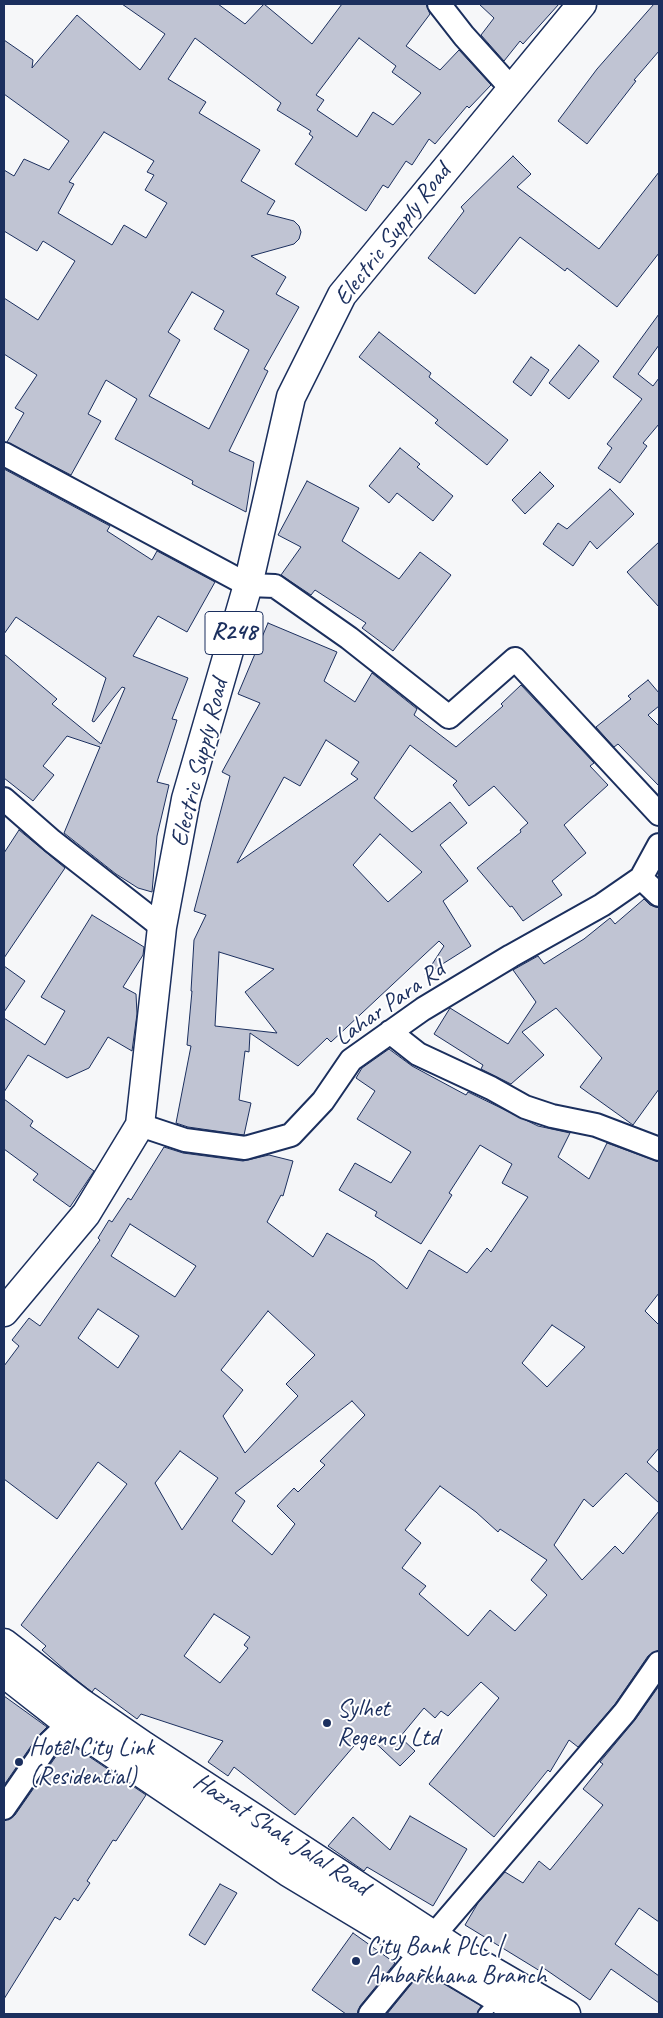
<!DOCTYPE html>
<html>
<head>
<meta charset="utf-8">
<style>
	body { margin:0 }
	#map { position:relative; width:663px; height:2018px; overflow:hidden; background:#f6f7f9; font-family:Caveat,sans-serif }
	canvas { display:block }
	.frame { position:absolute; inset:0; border:5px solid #1b2f5e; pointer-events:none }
</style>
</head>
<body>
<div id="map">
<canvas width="663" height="2018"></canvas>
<div class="frame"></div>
</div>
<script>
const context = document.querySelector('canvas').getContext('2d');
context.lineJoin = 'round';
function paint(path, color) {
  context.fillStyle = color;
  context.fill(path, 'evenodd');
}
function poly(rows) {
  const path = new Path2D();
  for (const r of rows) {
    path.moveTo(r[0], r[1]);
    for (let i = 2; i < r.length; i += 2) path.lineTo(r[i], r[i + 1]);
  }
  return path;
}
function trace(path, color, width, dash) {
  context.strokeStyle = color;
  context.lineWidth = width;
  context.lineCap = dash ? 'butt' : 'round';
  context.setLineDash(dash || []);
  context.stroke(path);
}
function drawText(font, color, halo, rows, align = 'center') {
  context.font = font + ' Caveat,sans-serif';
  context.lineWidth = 4;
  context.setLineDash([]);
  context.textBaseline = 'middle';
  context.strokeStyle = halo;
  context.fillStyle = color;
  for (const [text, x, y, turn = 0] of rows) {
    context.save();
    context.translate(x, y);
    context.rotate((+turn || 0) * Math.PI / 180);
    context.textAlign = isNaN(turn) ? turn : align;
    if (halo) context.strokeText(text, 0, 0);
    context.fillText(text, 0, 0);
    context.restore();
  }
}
const building = poly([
	[122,4,218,4,245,24,264,4,312,44,342,4,426,4,430,14,406,46,440,70,459,50,491,85,469,108,467,106,435,144,429,139,412,165,406,161,388,188,383,185,366,211,295,164,313,137,309,134,311,131,277,110,281,103,195,38,168,79,206,102,199,113,260,150,241,181,275,201,267,214,294,221,299,226,301,232,299,239,294,244,251,256,286,277,276,294,299,307,264,369,268,371,229,451,254,462,246,512,192,484,193,481,115,439,137,399,106,380,88,414,101,421,71,475,7,442,24,413,15,408,37,375,4,354,4,298,38,320,75,261,43,241,37,251,4,231,4,170,14,176,24,159,49,170,69,141,4,94,4,40,33,60,32,68,77,15,140,70,165,34,122,4],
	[359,38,396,66,392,72,421,93,393,125,373,112,357,137,317,110,324,100,316,95,359,38],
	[104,132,154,161,147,172,154,175,145,190,167,203,146,238,124,225,112,245,58,213,74,184,69,182,104,132],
	[192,292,224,311,214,329,249,350,209,429,149,396,180,340,168,332,192,292],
	[479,4,559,4,523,44,520,41,504,61,481,35,494,18,479,4],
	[654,4,659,4,659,51,634,80,636,81,587,144,558,121,597,69,654,4],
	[513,156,531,174,517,187,599,249,659,172,659,253,617,307,567,268,565,271,520,237,475,294,428,258,464,211,461,207,513,156],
	[659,314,659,345,638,374,653,386,659,378,659,424,643,443,647,446,620,483,598,468,612,448,607,444,642,399,613,377,659,314],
	[379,332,431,373,429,377,508,440,487,465,435,423,438,420,359,357,379,332],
	[579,345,599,361,569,399,549,383,579,345],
	[531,357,549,370,531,396,513,382,531,357],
	[400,448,420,464,417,467,453,496,433,521,397,493,389,503,369,486,400,448],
	[4,469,110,526,107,531,152,560,157,551,215,582,187,632,158,616,133,656,188,678,172,719,177,720,157,782,169,785,157,836,152,892,138,888,116,874,64,833,100,747,67,736,43,766,54,775,33,801,4,778,4,654,57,699,52,704,101,744,125,688,122,687,94,722,92,721,106,678,16,617,4,634,4,469],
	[540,472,554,486,525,514,512,500,540,472],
	[307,481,359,508,342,541,399,579,420,552,451,575,393,651,362,628,366,623,315,590,311,595,281,575,301,547,278,535,307,481],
	[610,489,634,514,597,549,590,541,573,566,543,544,558,523,567,529,610,489],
	[659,542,659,607,627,572,659,542],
	[268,623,337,652,324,681,355,702,372,673,417,709,414,715,456,747,503,706,501,704,521,685,594,763,590,766,608,785,564,825,586,853,552,881,562,895,523,921,512,906,510,907,477,868,521,832,520,830,528,823,494,786,469,806,453,785,457,781,410,745,374,798,412,832,450,802,467,823,440,845,468,881,443,901,471,946,425,975,444,946,439,941,331,1042,327,1038,298,1066,250,1033,249,1052,245,1051,239,1100,251,1103,244,1135,188,1127,176,1123,191,1046,187,1045,192,991,191,991,194,940,206,915,194,911,230,776,222,772,260,703,238,694,268,623],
	[326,740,359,762,351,774,358,779,237,863,284,777,300,786,326,740],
	[380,834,422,872,388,902,353,865,380,834],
	[219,952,274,969,245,992,277,1033,215,1026,219,952],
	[648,680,659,693,659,706,648,715,659,726,659,786,618,744,614,747,596,727,631,699,628,696,648,680],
	[19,830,65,868,4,958,4,853,19,830],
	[644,899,650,905,659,908,659,1089,633,1125,580,1087,602,1058,556,1008,522,1032,544,1055,511,1084,481,1069,483,1065,434,1034,450,1008,508,1044,536,1002,513,970,538,956,544,964,584,939,610,918,615,924,644,899],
	[92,915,144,947,143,955,123,987,136,994,137,1014,132,1051,108,1037,89,1068,67,1078,28,1055,4,1092,4,1018,45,1045,65,1011,41,997,92,915],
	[4,966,25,981,4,1012,4,966],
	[389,1049,412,1066,466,1095,468,1092,538,1126,570,1133,558,1157,589,1179,607,1143,659,1162,659,1293,645,1311,659,1325,659,1448,647,1462,659,1473,659,1503,626,1473,593,1507,584,1499,554,1545,582,1580,615,1546,623,1554,659,1511,659,1650,648,1656,615,1704,578,1747,569,1740,550,1772,548,1770,494,1837,429,1784,499,1698,481,1682,448,1716,441,1711,435,1718,424,1708,400,1737,415,1751,400,1766,365,1733,295,1815,234,1767,228,1776,208,1762,223,1741,141,1714,137,1719,95,1688,92,1692,74,1678,42,1650,46,1646,21,1625,127,1484,98,1462,57,1519,4,1479,4,1366,19,1346,12,1340,29,1318,40,1326,100,1240,98,1238,109,1220,112,1222,128,1198,131,1200,164,1147,183,1153,243,1161,269,1155,293,1161,283,1196,281,1195,267,1222,313,1257,327,1233,374,1261,407,1289,429,1250,467,1273,487,1248,491,1252,528,1197,502,1183,512,1164,480,1145,449,1193,452,1195,421,1244,375,1216,377,1212,339,1190,355,1163,391,1183,411,1152,357,1119,375,1091,356,1078,362,1068,389,1049],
	[130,1224,196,1266,175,1297,111,1256,130,1224],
	[98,1309,139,1336,118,1368,78,1338,98,1309],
	[268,1311,315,1355,286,1384,298,1396,245,1453,223,1416,243,1390,221,1370,268,1311],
	[552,1325,585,1347,547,1387,522,1363,552,1325],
	[352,1401,365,1415,320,1461,325,1465,298,1492,294,1488,277,1506,295,1524,272,1555,232,1521,245,1501,235,1493,352,1401],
	[180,1451,218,1478,182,1530,155,1483,180,1451],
	[440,1486,476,1512,498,1532,500,1529,547,1560,531,1580,547,1595,515,1631,490,1610,468,1636,419,1594,426,1586,402,1568,421,1543,405,1530,440,1486],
	[214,1614,250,1637,244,1645,248,1648,220,1683,184,1656,214,1614],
	[4,1099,33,1121,30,1126,94,1171,70,1207,33,1180,38,1174,4,1149,4,1099],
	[659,1686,659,1922,639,1908,615,1944,659,1976,659,2003,611,1969,590,2000,542,1967,540,1971,465,1925,478,1903,505,1872,523,1883,539,1861,550,1870,603,1805,583,1789,603,1764,600,1762,635,1720,659,1686],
	[4,1696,47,1727,38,1736,4,1785,4,1696],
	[69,1743,146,1795,116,1841,113,1840,87,1881,90,1883,78,1901,74,1898,60,1920,55,1917,4,1999,4,1821,15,1815,59,1752,69,1743],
	[410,1816,467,1849,433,1906,367,1867,364,1871,328,1846,353,1817,390,1850,410,1816],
	[220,1884,237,1893,205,1945,189,1935,220,1884],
	[353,1933,395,1963,360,2006,357,2014,346,2014,312,1990,353,1933],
	[422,1971,481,2006,477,2014,387,2014,422,1971]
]);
const lane = poly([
	[484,2014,498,1999]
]);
const street = poly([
	[439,4,464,36,511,88],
	[4,454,248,585,275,586,349,638,449,717,515,659,659,814],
	[4,799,52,841,162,927],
	[641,878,659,895],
	[390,1032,418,1054,491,1088,525,1107,552,1116,596,1125,659,1149],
	[140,1125,185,1140,245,1148,291,1135,323,1101,351,1060,423,1009,511,956,602,905,641,878,659,845],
	[4,1808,49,1743,69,1724],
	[434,1935,625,1712,659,1663],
	[370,2014,422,1951]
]);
const secondary = poly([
	[4,1643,80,1702,144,1746,456,1950,566,2014],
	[4,1673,69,1724,288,1872,524,2014]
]);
const primary = poly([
	[4,1312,86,1214,140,1125,162,927,186,799,248,585,291,397,342,295,582,4]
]);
const markers = [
	[327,1723,5,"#1b2f5e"],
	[19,1762,5,"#1b2f5e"],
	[356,1961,5,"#1b2f5e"]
];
const shields = [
	[234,633,58]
];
const shieldNames = [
	["R248",234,633]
];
const streetNames = [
	["Electric Supply Road",393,235,-52],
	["Electric Supply Road",200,763,-76],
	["Lahar Para Rd",390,1004,-35],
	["Hazrat Shah Jalal Road",281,1835,33]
];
const poiNames = [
	["Sylhet",337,1709],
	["Regency Ltd",337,1738],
	["Hotel City Link",29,1748],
	["(Residential)",29,1777],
	["City Bank PLC |",366,1947],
	["Ambarkhana Branch",366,1976]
];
paint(building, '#c0c4d3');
trace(building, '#1b2f5e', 1);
trace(lane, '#1b2f5e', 15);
trace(street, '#1b2f5e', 26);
trace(secondary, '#1b2f5e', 31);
trace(primary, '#1b2f5e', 31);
trace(lane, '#fff', 11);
trace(street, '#fff', 22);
trace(secondary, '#fff', 28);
trace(primary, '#fff', 28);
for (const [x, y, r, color] of markers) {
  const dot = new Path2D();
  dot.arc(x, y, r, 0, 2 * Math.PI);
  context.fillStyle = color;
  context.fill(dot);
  trace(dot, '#fff', 2);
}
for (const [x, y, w] of shields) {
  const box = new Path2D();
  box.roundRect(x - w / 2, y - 21.5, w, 43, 4);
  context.fillStyle = '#fff';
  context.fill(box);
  trace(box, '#1b2f5e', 1);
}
drawText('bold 24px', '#1b2f5e', null, shieldNames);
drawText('25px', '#1b2f5e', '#fff', streetNames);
drawText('25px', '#1b2f5e', '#fff', poiNames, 'left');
</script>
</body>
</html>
